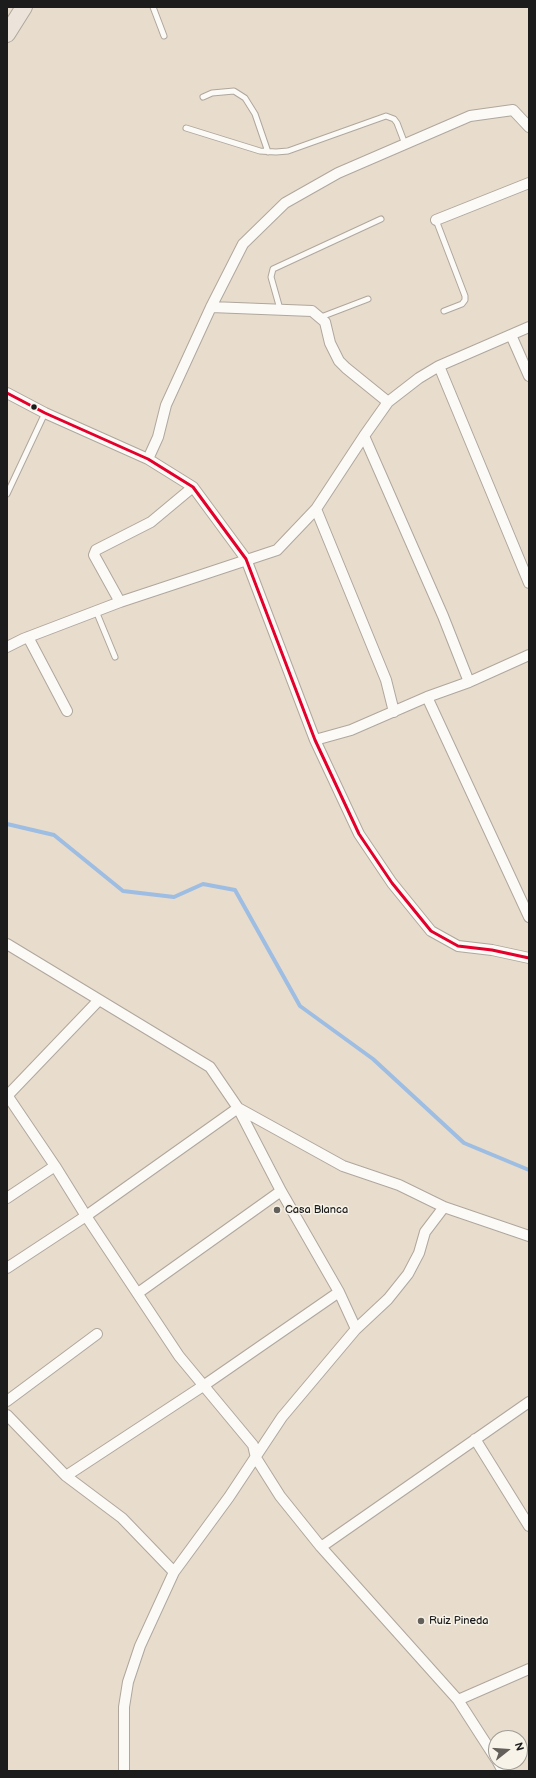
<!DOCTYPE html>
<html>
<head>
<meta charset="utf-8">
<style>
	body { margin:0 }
	#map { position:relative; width:536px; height:1778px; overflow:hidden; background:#e8dccc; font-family:"Balsamiq Sans",sans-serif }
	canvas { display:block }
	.frame { position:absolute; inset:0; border:8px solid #1c1c1c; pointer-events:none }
	.north { position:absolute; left:488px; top:1730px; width:40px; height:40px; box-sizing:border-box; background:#f7f3e8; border:1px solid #9f9d96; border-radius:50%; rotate:73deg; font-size:11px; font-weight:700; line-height:16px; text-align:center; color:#1c1c1c }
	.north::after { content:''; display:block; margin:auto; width:14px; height:18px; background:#635f5a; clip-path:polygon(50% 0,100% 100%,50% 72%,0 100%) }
</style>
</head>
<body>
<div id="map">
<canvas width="536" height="1778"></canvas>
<div class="frame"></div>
<div class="north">N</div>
</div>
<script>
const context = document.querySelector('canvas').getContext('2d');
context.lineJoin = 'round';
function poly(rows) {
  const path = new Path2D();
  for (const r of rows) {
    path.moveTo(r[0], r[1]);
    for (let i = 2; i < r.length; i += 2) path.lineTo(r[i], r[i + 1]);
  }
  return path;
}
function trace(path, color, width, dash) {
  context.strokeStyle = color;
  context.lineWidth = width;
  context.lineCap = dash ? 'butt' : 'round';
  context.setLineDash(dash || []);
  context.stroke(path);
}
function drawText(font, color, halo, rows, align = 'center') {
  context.font = font + ' "Balsamiq Sans",sans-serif';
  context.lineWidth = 3;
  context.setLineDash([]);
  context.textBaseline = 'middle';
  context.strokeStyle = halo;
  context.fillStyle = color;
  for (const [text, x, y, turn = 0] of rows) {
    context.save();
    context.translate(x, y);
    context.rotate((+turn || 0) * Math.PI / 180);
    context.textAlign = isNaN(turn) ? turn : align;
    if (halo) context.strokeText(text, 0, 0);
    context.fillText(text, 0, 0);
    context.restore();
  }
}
const stream = poly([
	[7,824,54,835,123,891,174,897,203,884,235,890,300,1006,373,1059,464,1143,529,1170]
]);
const lane = poly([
	[153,7,164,36],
	[203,97,212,93,234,91,245,98,255,114,268,152],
	[186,128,260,151,276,152,288,151,386,116,394,119,397,123,405,144],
	[436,220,465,296,465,300,462,304,444,311],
	[280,309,271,277,273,269,381,219],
	[321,317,368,299],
	[7,494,45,413],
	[96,611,115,657]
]);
const street = poly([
	[436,220,529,183],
	[211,307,312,311,325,322,330,343,339,361,346,368,388,402],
	[511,335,529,376],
	[439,366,529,583],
	[7,393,45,413,148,459,193,487,246,559,315,740,359,834,392,883,431,931,458,946,492,950,529,958],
	[364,436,443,616,469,682],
	[148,459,158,437,166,405,211,307,243,244,285,203,338,173,470,116,513,110,529,127],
	[316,509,386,680,394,712],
	[120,602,94,555,96,550,151,522,193,487],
	[28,637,67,711],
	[7,647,23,639,120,602,277,550,316,509,364,436,388,402,419,378,439,366,529,327],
	[427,697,529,917],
	[315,740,351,730,427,697,469,682,529,655],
	[7,944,210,1067,238,1108,343,1166,399,1185,444,1207,529,1236],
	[7,1095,55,1166,86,1216,179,1356,253,1445,256,1458,280,1496,321,1547,458,1700,496,1759],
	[8,1095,99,1000],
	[7,1198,55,1166],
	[7,1268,86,1216,238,1108,281,1191,339,1292,356,1329],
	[138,1293,281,1191],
	[7,1401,97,1334],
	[7,1415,66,1476,122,1518,174,1572],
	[475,1439,529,1526],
	[66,1476,203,1386,339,1292],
	[321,1547,529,1402],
	[458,1700,529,1669],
	[498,1762,503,1771],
	[124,1771,124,1707,128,1682,140,1646,174,1572,229,1497,282,1417,356,1329,388,1299,408,1274,419,1253,425,1232,444,1207]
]);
const primary = poly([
	[7,34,24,7]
]);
const bus1 = poly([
	[7,393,45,413,148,459,193,487,246,559,315,740,359,834,392,883,431,931,458,946,492,950,529,958]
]);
const markers = [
	[34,407,3.5,"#1c1c1c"],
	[277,1210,4,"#635f5a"],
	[421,1621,4,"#635f5a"]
];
const poiNames = [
	["Casa Blanca",285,1210],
	["Ruiz Pineda",429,1621]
];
trace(stream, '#9ebde2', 4);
trace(lane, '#afa79d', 7);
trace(street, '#afa79d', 12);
trace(primary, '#afa79d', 18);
trace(lane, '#fcfaf7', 5);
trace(street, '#fcfaf7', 10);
trace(primary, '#ece4da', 16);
trace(bus1, '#e4002b', 3);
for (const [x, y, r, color] of markers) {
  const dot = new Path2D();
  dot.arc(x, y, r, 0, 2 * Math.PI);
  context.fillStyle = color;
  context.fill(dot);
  trace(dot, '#f7f3e8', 1.5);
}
drawText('11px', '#1c1c1c', '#f7f3e8', poiNames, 'left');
</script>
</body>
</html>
